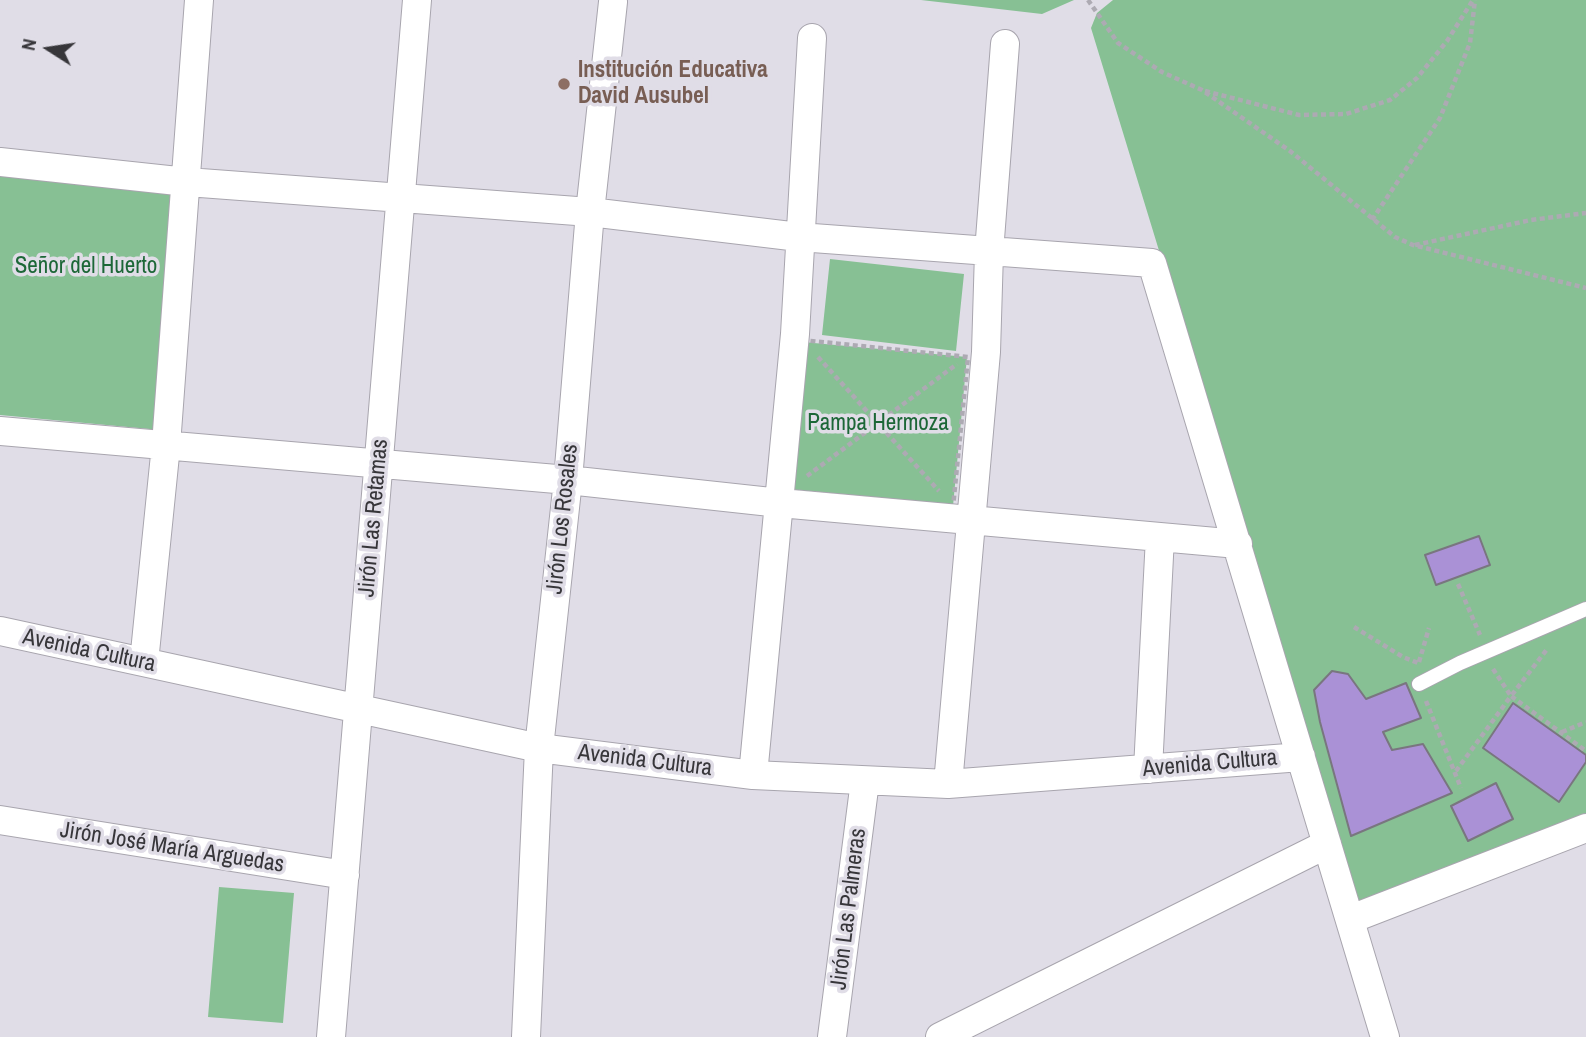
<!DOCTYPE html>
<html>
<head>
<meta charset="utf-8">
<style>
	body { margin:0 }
	#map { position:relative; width:1586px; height:1037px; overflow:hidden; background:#e0dde7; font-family:"Archivo Narrow",sans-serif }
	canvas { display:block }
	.north { position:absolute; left:14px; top:14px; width:70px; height:70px; -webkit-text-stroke:5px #e0dde7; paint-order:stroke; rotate:282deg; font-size:19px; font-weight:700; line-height:28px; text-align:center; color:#37363a }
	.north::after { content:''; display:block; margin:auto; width:24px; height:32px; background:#37363a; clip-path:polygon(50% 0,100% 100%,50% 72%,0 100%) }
</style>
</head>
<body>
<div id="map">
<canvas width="1586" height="1037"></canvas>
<div class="north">N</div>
</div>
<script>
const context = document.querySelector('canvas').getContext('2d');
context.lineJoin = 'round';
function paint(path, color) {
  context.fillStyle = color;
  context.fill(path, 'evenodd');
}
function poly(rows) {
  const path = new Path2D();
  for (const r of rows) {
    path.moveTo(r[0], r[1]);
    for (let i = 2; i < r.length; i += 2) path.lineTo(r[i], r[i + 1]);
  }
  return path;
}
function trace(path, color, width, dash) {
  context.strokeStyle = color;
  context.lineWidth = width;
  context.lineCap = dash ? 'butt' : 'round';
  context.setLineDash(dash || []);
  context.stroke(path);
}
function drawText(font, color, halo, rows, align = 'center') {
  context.font = font + ' "Archivo Narrow",sans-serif';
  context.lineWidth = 7;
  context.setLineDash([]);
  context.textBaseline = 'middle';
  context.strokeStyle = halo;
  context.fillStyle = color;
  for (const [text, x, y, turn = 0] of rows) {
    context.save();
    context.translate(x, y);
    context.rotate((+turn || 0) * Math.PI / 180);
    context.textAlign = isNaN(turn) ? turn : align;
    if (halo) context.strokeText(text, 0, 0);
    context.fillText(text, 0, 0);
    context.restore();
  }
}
const green = poly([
	[921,0,1074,0,1042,14],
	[1113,0,1586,0,1586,816,1371,907,1350,897,1300,712,1091,28,1097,13],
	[0,174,179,188,160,430,0,415],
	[830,259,964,274,956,351,822,335],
	[803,342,967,357,953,506,789,490],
	[219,887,294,893,283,1023,208,1017]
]);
const building = poly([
	[1479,536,1490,565,1436,585,1425,555,1479,536],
	[1332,671,1348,674,1366,699,1406,683,1421,718,1383,732,1392,750,1423,744,1452,793,1351,836,1320,722,1314,690,1332,671],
	[1513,703,1586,755,1586,762,1559,802,1483,748,1513,703],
	[1496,783,1513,819,1468,841,1451,806,1496,783]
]);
const path = poly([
	[1088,0,1118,43,1162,72,1202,90,1290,151,1395,237,1413,245,1586,288],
	[1205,91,1299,115,1346,114,1390,100,1417,78,1447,41,1473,0],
	[1372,220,1440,118,1470,43,1475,0],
	[1415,245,1531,220,1586,213],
	[802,340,968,357,953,507,788,491,802,340],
	[818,357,939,491],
	[807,476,957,364],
	[1458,584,1480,635],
	[1354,627,1403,657,1418,663],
	[1419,662,1429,628],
	[1493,669,1511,696,1548,648],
	[1426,701,1461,788],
	[1562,732,1586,722],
	[1456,771,1511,696,1586,751]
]);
const lane = poly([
	[1419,684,1460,663,1586,609]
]);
const street = poly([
	[0,162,187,182,590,212,799,237,1152,263,1385,1037],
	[0,431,568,480,780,503,1238,544],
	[0,631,539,748,753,775,948,784,1301,757],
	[144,662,166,445,199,0],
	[1148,769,1160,537],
	[753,775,795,334,812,38],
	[948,784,986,352,989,252,1005,44],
	[0,820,345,875],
	[1351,919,1586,828],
	[331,1037,417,0],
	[526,1037,539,748,568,480,590,212,613,2],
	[832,1037,865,781],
	[940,1037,1327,844]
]);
const markers = [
	[564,84,7,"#8d6e63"]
];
const educationNames = [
	["Institución Educativa",578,71],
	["David Ausubel",578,97]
];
const parkNames = [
	["Señor del Huerto",86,267],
	["Pampa Hermoza",878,424]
];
const streetNames = [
	["Jirón Las Retamas",374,518,-85],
	["Jirón Los Rosales",563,519,-84],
	["Avenida Cultura",89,651,12],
	["Avenida Cultura",645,761,7],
	["Avenida Cultura",1210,764,-5],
	["Jirón José María Arguedas",172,848,9],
	["Jirón Las Palmeras",849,909,-83]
];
paint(green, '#87c094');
paint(building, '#aa91d6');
trace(building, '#79767f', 2);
trace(lane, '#a8a5ae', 16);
trace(street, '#a8a5ae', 30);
trace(path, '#adaab3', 4.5, [5, 3.5]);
trace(lane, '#fff', 14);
trace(street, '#fff', 28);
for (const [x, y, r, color] of markers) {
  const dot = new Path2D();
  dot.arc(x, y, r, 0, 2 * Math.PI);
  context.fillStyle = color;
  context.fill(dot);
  trace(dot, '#e0dde7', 2.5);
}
drawText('bold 23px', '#785e54', '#e0dde7', educationNames, 'left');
drawText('23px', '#1c6737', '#e0dde7', parkNames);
drawText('23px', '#37363a', '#e0dde7', streetNames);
</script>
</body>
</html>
